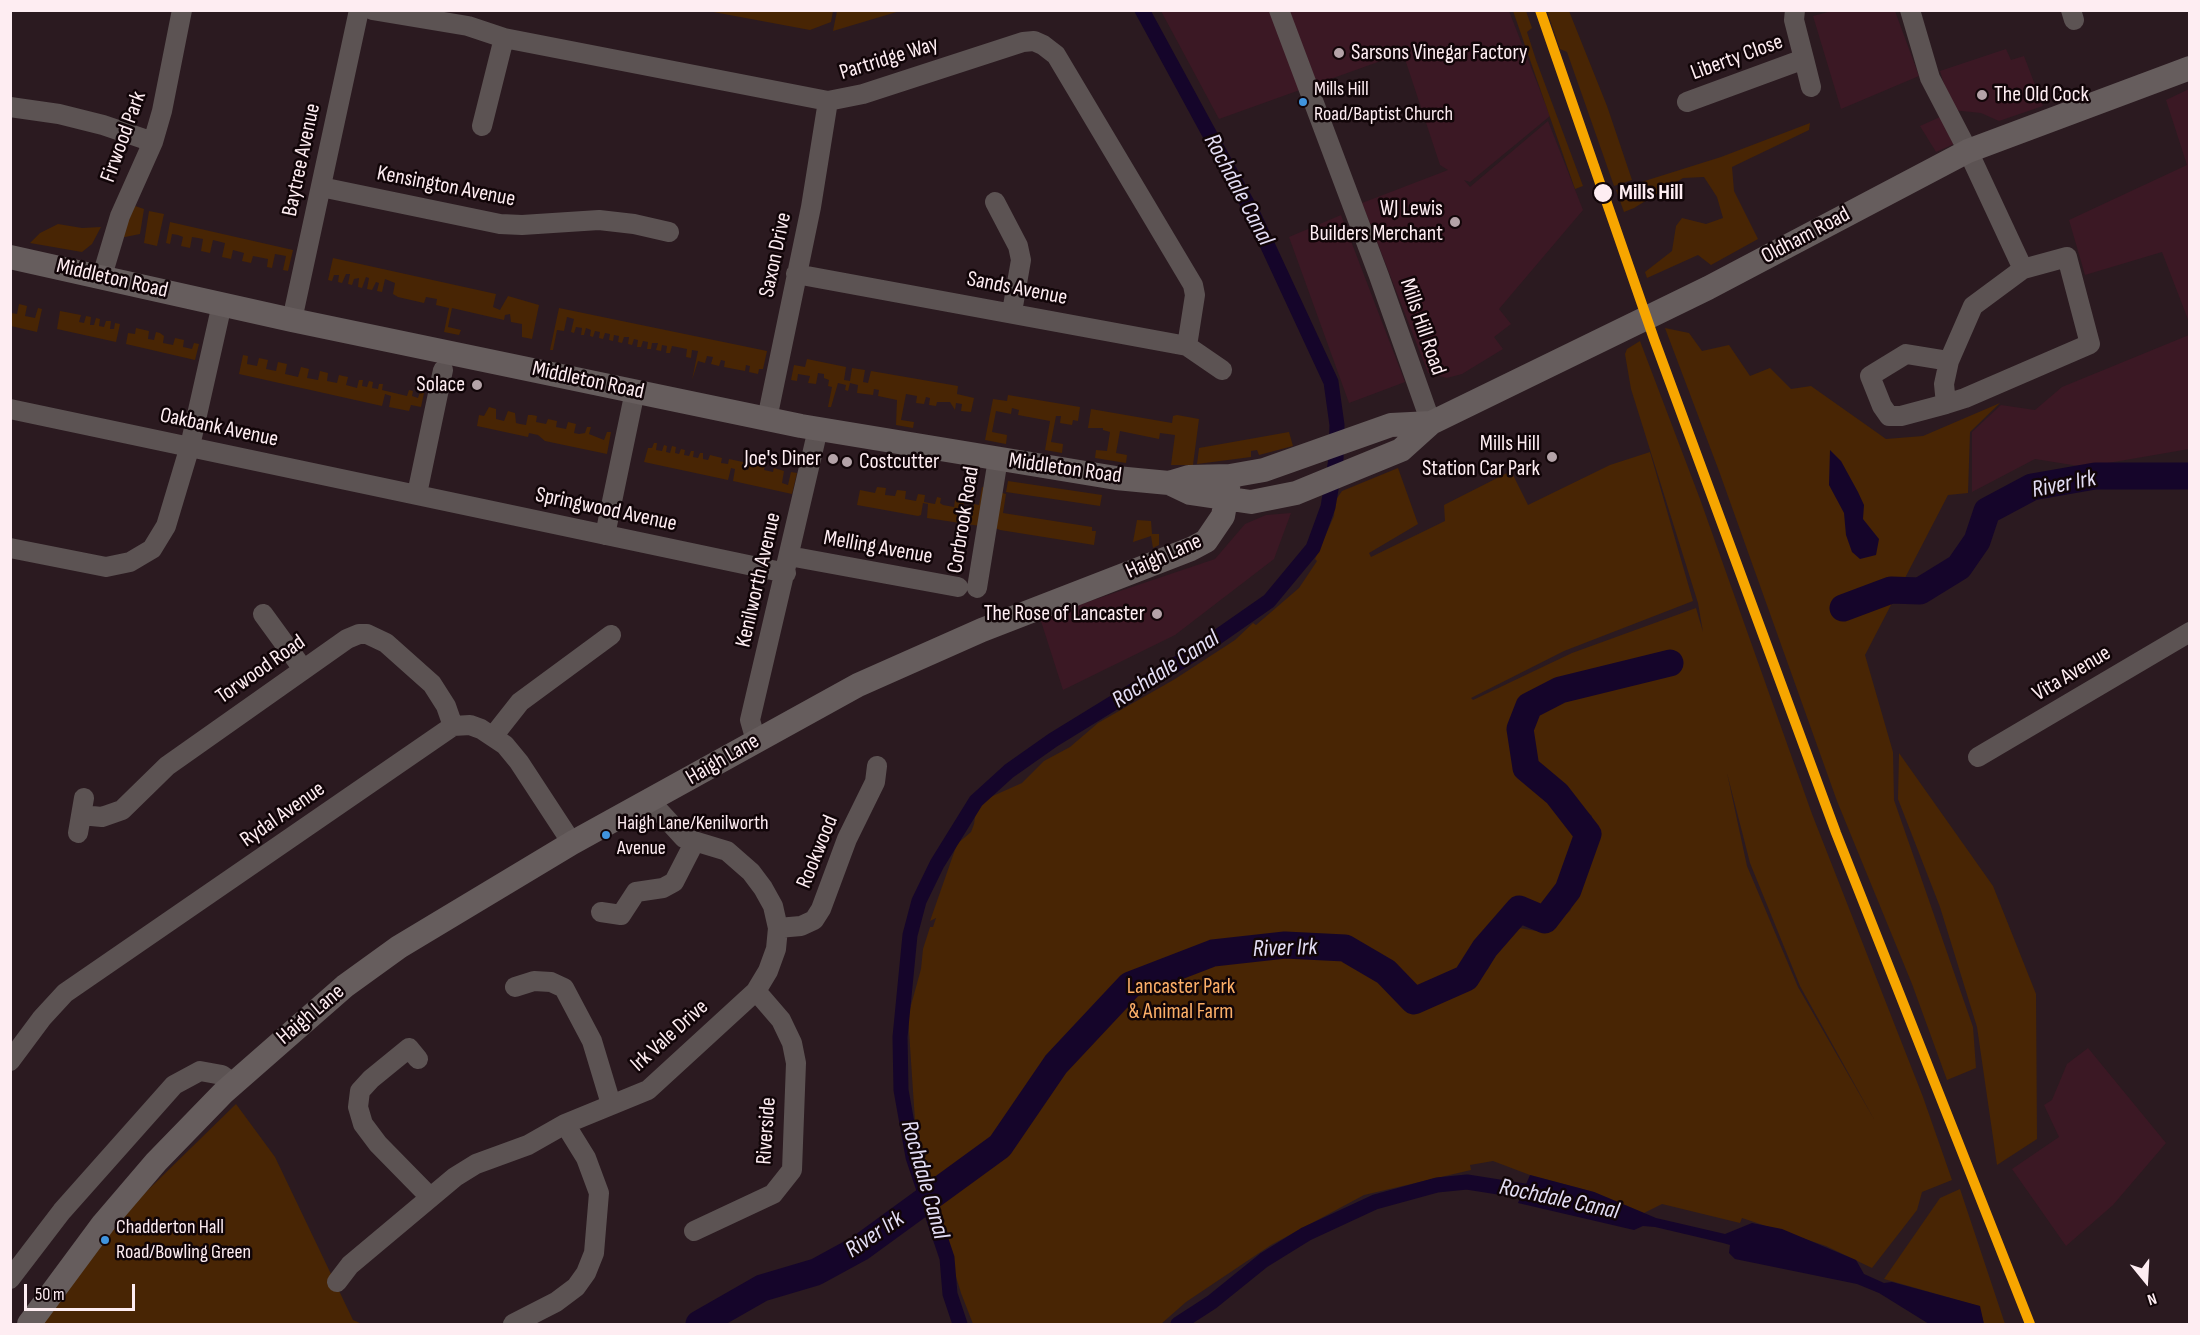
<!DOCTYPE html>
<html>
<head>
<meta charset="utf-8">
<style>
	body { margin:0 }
	#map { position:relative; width:2200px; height:1335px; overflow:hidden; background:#2b1a20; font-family:"Sofia Sans Condensed",sans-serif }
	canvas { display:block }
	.frame { position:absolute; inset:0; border:12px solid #feedf2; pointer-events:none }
	.north { position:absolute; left:2116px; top:1251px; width:60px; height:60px; -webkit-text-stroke:4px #110508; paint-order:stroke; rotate:162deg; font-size:16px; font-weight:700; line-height:24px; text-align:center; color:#feedf2 }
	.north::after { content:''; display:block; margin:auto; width:21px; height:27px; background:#feedf2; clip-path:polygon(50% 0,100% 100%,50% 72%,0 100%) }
	.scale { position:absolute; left:24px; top:1284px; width:111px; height:27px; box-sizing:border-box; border:3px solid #feedf2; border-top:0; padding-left:8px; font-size:18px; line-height:21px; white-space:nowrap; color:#feedf2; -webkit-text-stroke:4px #110508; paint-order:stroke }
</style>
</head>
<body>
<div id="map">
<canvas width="2200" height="1335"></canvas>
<div class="frame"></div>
<div class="north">N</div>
<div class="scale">50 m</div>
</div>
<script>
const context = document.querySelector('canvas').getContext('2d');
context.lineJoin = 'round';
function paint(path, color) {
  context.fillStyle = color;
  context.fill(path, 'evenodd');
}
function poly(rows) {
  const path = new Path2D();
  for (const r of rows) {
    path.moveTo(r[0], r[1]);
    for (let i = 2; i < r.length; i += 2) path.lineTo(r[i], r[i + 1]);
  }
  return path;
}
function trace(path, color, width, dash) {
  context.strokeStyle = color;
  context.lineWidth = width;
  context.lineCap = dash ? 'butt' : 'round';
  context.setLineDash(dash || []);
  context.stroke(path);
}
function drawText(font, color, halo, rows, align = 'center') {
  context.font = font + ' "Sofia Sans Condensed",sans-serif';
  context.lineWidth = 5;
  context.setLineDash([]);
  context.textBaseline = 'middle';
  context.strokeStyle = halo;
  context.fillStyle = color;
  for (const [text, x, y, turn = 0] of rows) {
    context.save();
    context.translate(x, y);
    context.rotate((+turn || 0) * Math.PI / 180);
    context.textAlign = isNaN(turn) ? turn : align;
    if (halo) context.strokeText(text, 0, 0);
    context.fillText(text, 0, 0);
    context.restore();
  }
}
const built = poly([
	[1161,11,1509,11,1550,116,1470,182,1464,180,1470,187,1548,121,1583,210,1499,309,1511,324,1494,337,1503,349,1462,374,1447,378,1428,373,1362,203,1448,170,1440,165,1403,53,1219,119],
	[1832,11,1895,11,1919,76,1841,109,1813,16],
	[2006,49,2011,60,2024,56,2043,106,1999,121,1981,113,1952,110,1940,71],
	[2189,89,2189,322,2162,252,2085,275,2069,220,2187,165,2166,100],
	[1940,117,1954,144,1936,152,1920,126],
	[1341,215,1405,382,1349,403,1289,237],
	[2189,335,2189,449,2085,467,2035,459,1972,492,1972,432,2001,405,2035,410,2062,387],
	[1291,513,1274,559,1175,635,1063,690,1040,618,1215,559,1245,524,1266,515],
	[2088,1048,2166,1143,2113,1205,2066,1246,2012,1169,2059,1137,2044,1105,2052,1100,2067,1064]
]);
const green = poly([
	[708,11,833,10,833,11,831,22,810,30],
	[837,11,837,10,900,11,833,31],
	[1513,11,1526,11,1532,28,1527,32,1536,60,1583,186,1575,189],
	[1547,11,1569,11,1607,106,1632,180,1614,186,1567,52,1560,49],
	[1810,123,1809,130,1732,167,1734,191,1758,239,1711,265,1698,255,1647,278,1645,272,1672,251,1676,226,1682,218,1706,224,1723,218,1717,197,1704,177,1683,178,1634,208,1624,212,1616,190,1721,157],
	[135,206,144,209,140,234,120,238],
	[149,211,164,214,157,246,144,243],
	[170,222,293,250,288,271,283,270,286,256,275,254,272,268,267,267,268,259,253,256,251,263,242,261,244,253,233,250,231,259,222,257,225,243,213,240,210,253,201,251,203,239,198,238,192,237,190,248,181,246,183,237,178,235,172,234,170,244,166,243],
	[58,224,82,228,101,227,92,244,82,252,30,243,40,233],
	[333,258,496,294,493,307,500,310,508,296,539,305,532,339,522,337,522,324,511,322,510,314,505,315,504,320,452,308,448,327,461,330,459,335,444,332,449,308,436,305,437,299,426,297,424,303,398,297,393,294,395,283,385,279,382,292,377,291,379,283,376,282,372,290,367,289,369,278,366,277,362,288,358,287,359,278,354,279,352,285,348,284,350,274,346,274,342,283,338,282,339,275,334,275,332,281,328,280],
	[19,304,27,306,25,316,35,318,38,308,42,309,37,332,11,326,11,313,17,314],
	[559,308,767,351,763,369,759,369,758,374,749,372,750,366,746,365,745,371,724,367,725,361,721,360,719,366,711,364,713,357,707,356,705,363,698,361,692,380,698,351,692,350,691,358,686,357,687,349,672,346,670,353,666,353,667,346,662,345,661,351,656,350,658,343,652,343,651,349,647,349,648,342,643,341,641,347,637,347,638,340,634,339,632,345,628,344,629,337,624,337,622,343,618,342,619,336,614,335,613,341,609,340,610,334,605,333,603,339,599,338,600,332,595,331,593,337,590,336,591,330,586,328,584,335,581,335,582,328,576,327,574,333,571,332,574,319,567,317,564,331,557,330,553,350,550,350],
	[60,311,81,315,79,322,84,323,86,316,91,317,90,325,94,325,96,318,100,319,99,326,104,327,106,321,111,321,110,329,114,329,115,323,120,324,116,342,57,329],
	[136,328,149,331,148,339,154,340,156,332,160,333,164,336,163,343,173,345,175,338,184,340,183,347,192,349,194,343,199,344,195,360,126,344,128,333,135,334],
	[1665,328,1689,333,1702,351,1729,345,1750,376,1770,368,1791,389,1811,386,1886,439,1923,436,2000,403,1970,432,1968,493,1948,495,1865,655,1893,752,1894,800,1973,1027,1976,1068,1947,1080,1912,984,1837,801,1719,471],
	[1640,341,1700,499,1812,814,1923,1097,1952,1180,1922,1192,1917,1210,1872,1268,1826,1246,1742,1218,1740,1223,1662,1204,1644,1213,1594,1192,1530,1175,1493,1161,1470,1165,1471,1170,1364,1195,1271,1245,1186,1302,1161,1324,973,1324,961,1293,921,1164,915,1121,908,1016,921,969,923,949,930,927,933,927,936,918,930,921,957,844,971,832,974,824,977,803,1022,783,1044,761,1070,747,1098,723,1175,679,1235,640,1253,623,1256,625,1299,588,1317,561,1315,559,1334,516,1335,501,1342,491,1398,468,1418,524,1369,553,1371,557,1445,521,1444,505,1511,471,1528,505,1610,465,1650,452,1693,601,1564,651,1471,698,1473,700,1572,653,1696,608,1703,632,1698,603,1631,389,1625,354,1627,349],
	[1727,773,1750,863,1800,986,1875,1121,1798,987,1747,866],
	[1579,805,1592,816,1586,871,1570,911,1543,932,1519,928,1504,937,1488,969,1439,1004,1437,986,1461,976,1482,943,1517,907,1544,913,1565,888,1580,839,1572,821,1578,816],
	[243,355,248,356,247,364,257,366,259,358,268,360,266,369,276,371,278,362,287,364,285,374,298,377,301,367,309,369,307,378,318,380,320,371,328,373,327,381,337,383,339,375,343,376,348,377,346,385,357,388,359,380,363,380,362,386,367,387,369,381,373,382,372,388,378,389,379,384,383,384,382,390,407,396,409,390,413,391,412,396,418,398,420,392,424,393,421,407,411,405,409,411,389,407,391,396,385,394,382,406,239,374],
	[807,359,846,367,844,380,850,381,852,368,865,370,863,382,868,383,871,371,958,386,957,394,974,398,971,412,961,411,962,404,956,403,955,410,950,402,937,402,936,406,929,405,930,398,926,397,924,404,916,403,917,396,906,394,901,420,914,422,913,428,896,425,897,400,878,396,879,390,874,389,873,395,857,393,858,385,850,383,848,391,845,390,846,385,838,383,831,407,828,407,832,387,828,386,829,380,824,378,824,374,818,373,816,384,808,383,810,376,798,374,797,381,791,380,794,365,805,367],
	[1008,395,1080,407,1078,421,1073,420,1072,425,1060,423,1061,416,1056,416,1051,442,1063,444,1062,453,1045,450,1050,421,1018,415,1019,410,1012,408,1011,414,996,411,992,432,1007,435,1006,444,985,440,993,399,1007,401],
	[489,407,496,409,496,419,504,421,508,411,515,413,516,423,520,424,526,425,528,415,532,415,537,416,536,422,546,424,548,419,557,421,556,427,566,429,568,422,576,424,574,433,579,434,585,433,587,427,591,427,589,434,604,440,607,432,611,432,607,454,545,441,538,435,529,433,528,437,477,426,479,415,484,416],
	[1091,409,1172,423,1173,416,1177,415,1199,419,1193,465,1171,465,1175,435,1160,433,1159,439,1120,431,1116,453,1127,455,1126,463,1095,458,1096,450,1107,451,1110,432,1103,430,1103,428,1088,428],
	[1289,432,1293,446,1259,455,1257,450,1251,451,1251,457,1197,464,1199,448],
	[654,443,657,443,656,450,662,451,664,445,667,446,666,452,670,453,672,446,676,447,675,453,679,454,681,449,685,450,684,455,689,456,691,451,694,451,693,457,698,458,700,453,703,453,703,459,708,460,710,455,722,458,721,463,728,464,729,459,743,462,742,468,748,470,750,463,765,466,764,470,773,472,774,468,784,471,782,483,788,485,791,472,797,473,792,494,733,481,735,469,731,468,728,480,644,462,648,448,652,448],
	[1008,481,1102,495,1100,506,1006,492],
	[877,487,886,488,885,495,895,496,897,490,906,491,905,499,916,501,918,494,925,495,924,502,935,504,937,497,941,498,940,503,943,505,954,507,955,500,964,502,963,509,973,511,974,504,979,505,982,487,987,488,980,526,927,518,928,504,923,503,921,515,918,516,857,505,860,490,875,493],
	[999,492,1006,494,1003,513,1092,527,1092,531,1096,531,1094,545,1000,530,993,527],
	[1137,520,1151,521,1152,534,1159,534,1159,545,1153,548,1151,536,1133,542],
	[1899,753,1993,886,2036,994,2037,1139,1997,1165,1977,1027,1940,907,1898,799],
	[236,1104,275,1157,353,1320,362,1324,39,1324,106,1231],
	[1960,1189,2005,1324,1984,1324,1979,1306,1884,1279,1940,1198]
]);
const water = poly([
	[1830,450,1841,461,1858,492,1864,505,1863,519,1879,539,1876,555,1860,559,1852,552,1846,535,1844,513,1829,485],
	[1530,1175,1594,1192,1656,1218,1725,1234,1752,1223,1782,1229,1856,1260,1864,1274,1884,1283,1892,1282,1980,1306,1984,1324,1929,1324,1879,1293,1857,1284,1735,1259,1729,1253,1730,1245,1723,1243,1655,1227,1643,1226,1634,1230,1518,1203]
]);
const canal = poly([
	[960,1324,950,1294,947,1258,913,1157,901,1090,900,1037,910,935,919,901,937,864,976,801,1009,771,1053,740,1193,654,1269,601,1313,548,1328,507,1336,459,1337,425,1331,382,1253,214,1142,10],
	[1178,1324,1212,1302,1264,1260,1306,1234,1375,1202,1437,1185,1467,1182,1543,1194]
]);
const river = poly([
	[1843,608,1891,590,1920,591,1959,567,1977,541,1987,511,2032,487,2095,476,2190,476],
	[699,1324,762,1288,816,1272,860,1248,1000,1146,1056,1064,1130,985,1213,953,1285,945,1345,948,1386,972,1414,1001,1466,978,1485,948,1519,909,1545,920,1568,890,1588,834,1557,794,1526,768,1520,729,1529,706,1560,690,1670,663]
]);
const minor = poly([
	[372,10,468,26,504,38,828,101,863,94,1023,42,1034,41,1043,45,1056,55,1193,285,1195,295,1187,346],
	[1279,10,1379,276,1431,423],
	[1910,10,1930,78,1968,151,2023,269],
	[2071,10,2074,20],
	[1804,59,1811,87],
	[1687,102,1804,59,1794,20,1795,10],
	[10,107,59,114,103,125,153,142],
	[482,126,504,38],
	[321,187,500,224,522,225,599,220,634,224,669,232],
	[995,202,1018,246,1021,260,1012,312],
	[796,274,1187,346,1222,370],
	[102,276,120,216,153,142,162,111,182,10],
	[292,320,359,10],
	[1946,404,1944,384,1949,361,1973,306,2023,269,2067,257,2090,344,1965,398,1946,404,1901,416,1889,416,1882,406,1870,376,1906,354,1949,361],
	[10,409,786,573],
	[767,419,811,207,828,101],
	[417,494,443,370],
	[605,535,635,391],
	[10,548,106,567,130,562,152,549,166,526,190,446,222,304],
	[789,556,958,587],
	[977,588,998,459],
	[263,614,303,669],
	[494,735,520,702,611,635],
	[756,741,750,720,818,429],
	[1978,757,2190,632],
	[81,815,102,817,122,810,167,766,347,639,359,634,367,634,386,643,432,684,446,706,453,726],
	[78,833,84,798],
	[601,912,621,915,636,892,663,888,674,882,694,843],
	[778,928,801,926,814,920,821,909,847,839,875,782,877,766],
	[515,987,534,981,551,982,564,988,592,1041,611,1104],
	[418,1059,409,1048,371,1079,360,1091,358,1107,363,1124,378,1144,430,1197],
	[10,1061,42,1018,65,993,453,726,470,725,481,729,505,745,519,762,572,843],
	[694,1231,773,1194,792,1170,796,1063,792,1043,781,1020,756,991],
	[10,1279,62,1211,174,1085,200,1071,222,1075,233,1083],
	[337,1282,350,1265,455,1177,476,1164,528,1145,565,1124,648,1090,756,991,768,971,776,949,778,928,773,906,763,888,751,872,727,851,684,838,650,801],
	[513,1324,556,1302,576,1287,586,1273,594,1253,599,1193,586,1158,565,1124]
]);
const major = poly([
	[10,257,292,320,801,426,1116,478,1169,483,1190,493,1251,502,1296,493,1401,450,1431,423,1708,288,1968,151,2190,68],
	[1169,483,1189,477,1230,476,1264,470,1391,425,1431,423],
	[29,1324,103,1224,156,1162,224,1092,345,986,399,947,572,843,858,685,982,630,1191,549,1206,541,1223,516,1230,476]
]);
const rail1 = poly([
	[1540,10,1654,339,1836,833,2030,1324]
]);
const markers = [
	[1339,53,6,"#b4a3a8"],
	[1982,95,6,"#b4a3a8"],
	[1303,102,5,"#4094de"],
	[1603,193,10,"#feedf2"],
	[1455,222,6,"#b4a3a8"],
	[477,385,6,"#b4a3a8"],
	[1552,457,6,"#b4a3a8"],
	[833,459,6,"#b4a3a8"],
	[847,462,6,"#b4a3a8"],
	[1157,614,6,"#b4a3a8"],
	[606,835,5,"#4094de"],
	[105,1240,5,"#4094de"]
];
const busNames = [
	["Mills Hill",1314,90],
	["Road/Baptist Church",1314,115],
	["Haigh Lane/Kenilworth",617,824],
	["Avenue",617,849],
	["Chadderton Hall",116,1228],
	["Road/Bowling Green",116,1253]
];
const poiNames = [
	["Sarsons Vinegar Factory",1351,53,"left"],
	["The Old Cock",1994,95,"left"],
	["WJ Lewis",1443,209],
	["Builders Merchant",1443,234],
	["Solace",465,385],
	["Mills Hill",1540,444],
	["Station Car Park",1540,469],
	["Joe's Diner",821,459],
	["Costcutter",859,462,"left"],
	["The Rose of Lancaster",1145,614]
];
const streetNames = [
	["Liberty Close",1737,58,-20],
	["Partridge Way",889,59,-17],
	["Firwood Park",124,137,-70],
	["Baytree Avenue",302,160,-78],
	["Kensington Avenue",446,187,11],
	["Oldham Road",1806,236,-28],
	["Saxon Drive",776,255,-78],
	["Middleton Road",112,279,13],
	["Sands Avenue",1017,289,11],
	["Mills Hill Road",1422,327,71],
	["Middleton Road",588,381,12],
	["Oakbank Avenue",219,428,12],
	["Middleton Road",1065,469,8],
	["Springwood Avenue",606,510,12],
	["Corbrook Road",964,520,-81],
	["Melling Avenue",878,548,10],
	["Haigh Lane",1164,557,-24],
	["Kenilworth Avenue",759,580,-77],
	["Torwood Road",261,670,-35],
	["Vita Avenue",2072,674,-31],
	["Haigh Lane",723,760,-30],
	["Rydal Avenue",283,815,-35],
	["Rookwood",818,852,-68],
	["Haigh Lane",311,1015,-40],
	["Irk Vale Drive",670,1036,-42],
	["Riverside",767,1131,-86]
];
const stopNames = [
	["Mills Hill",1619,193]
];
const parkNames = [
	["Lancaster Park",1181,987],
	["& Animal Farm",1181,1012]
];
const waterNames = [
	["Rochdale Canal",1238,190,62],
	["River Irk",2064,485,-11],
	["Rochdale Canal",1166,670,-33],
	["River Irk",1285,949,-2],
	["Rochdale Canal",924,1180,74],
	["Rochdale Canal",1559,1200,12],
	["River Irk",875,1235,-34]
];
paint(built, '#3b1824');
paint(green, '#482504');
paint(water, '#15052a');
trace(canal, '#15052a', 15);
trace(river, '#15052a', 27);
trace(minor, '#5c5353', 20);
trace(major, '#665d5d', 24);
trace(rail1, '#f7a600', 10);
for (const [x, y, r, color] of markers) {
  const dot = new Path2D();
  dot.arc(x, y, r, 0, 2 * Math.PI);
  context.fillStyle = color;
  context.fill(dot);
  trace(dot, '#110508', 2);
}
drawText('20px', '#feedf2', '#110508', busNames, 'left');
drawText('22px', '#feedf2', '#110508', poiNames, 'right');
drawText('22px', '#feedf2', '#110508', streetNames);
drawText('bold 22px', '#feedf2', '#110508', stopNames, 'left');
drawText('22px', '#fdaf68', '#110508', parkNames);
drawText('italic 24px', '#e4def5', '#110508', waterNames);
</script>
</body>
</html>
